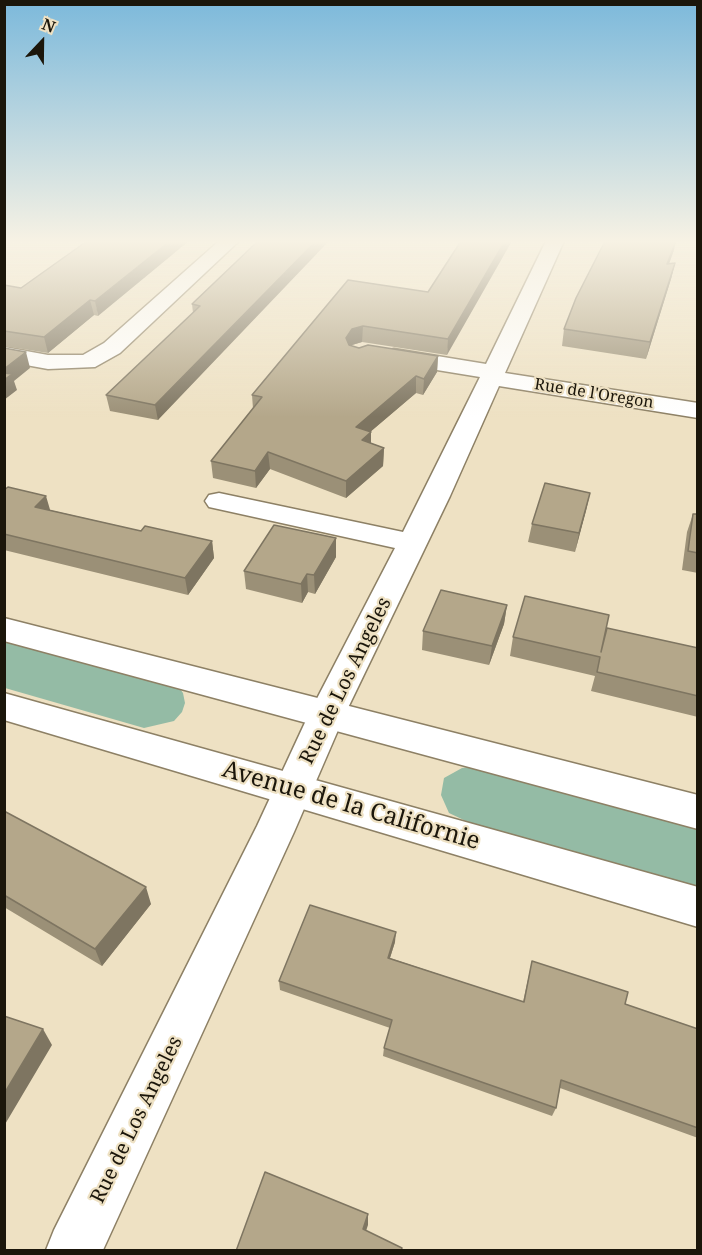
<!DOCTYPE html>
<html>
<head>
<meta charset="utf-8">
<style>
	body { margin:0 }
	#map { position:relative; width:702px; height:1255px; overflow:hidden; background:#eee1c3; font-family:"Noto Serif",serif }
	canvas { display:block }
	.frame { position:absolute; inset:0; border:6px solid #1b160b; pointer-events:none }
	.north { position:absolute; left:12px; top:12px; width:60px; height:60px; -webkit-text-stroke:4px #eee1c3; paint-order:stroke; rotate:22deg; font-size:16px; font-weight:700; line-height:24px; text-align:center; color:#1b160b }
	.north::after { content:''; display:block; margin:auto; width:21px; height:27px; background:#1b160b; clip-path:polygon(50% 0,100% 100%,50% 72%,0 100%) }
</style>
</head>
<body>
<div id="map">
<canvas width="702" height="1255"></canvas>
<div class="frame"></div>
<div class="north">N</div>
</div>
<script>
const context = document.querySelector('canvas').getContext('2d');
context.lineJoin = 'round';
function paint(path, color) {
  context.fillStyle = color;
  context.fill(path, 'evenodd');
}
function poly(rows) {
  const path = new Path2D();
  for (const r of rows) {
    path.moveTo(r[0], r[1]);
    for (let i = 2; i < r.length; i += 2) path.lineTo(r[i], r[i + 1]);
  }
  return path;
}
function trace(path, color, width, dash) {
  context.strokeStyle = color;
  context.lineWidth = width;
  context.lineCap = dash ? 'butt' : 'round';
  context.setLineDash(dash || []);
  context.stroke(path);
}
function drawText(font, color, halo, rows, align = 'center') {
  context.font = font + ' "Noto Serif",serif';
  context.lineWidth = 4.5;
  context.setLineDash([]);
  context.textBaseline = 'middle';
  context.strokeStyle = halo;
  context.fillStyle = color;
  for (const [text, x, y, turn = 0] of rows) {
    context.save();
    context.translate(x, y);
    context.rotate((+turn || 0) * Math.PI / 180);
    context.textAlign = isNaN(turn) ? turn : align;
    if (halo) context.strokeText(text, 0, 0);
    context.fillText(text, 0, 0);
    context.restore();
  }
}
const green = poly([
	[4,637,175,682,183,693,185,703,182,712,174,721,144,728,5,688],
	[476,766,697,826,697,886,468,822,449,813,441,795,444,778,462,768]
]);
const minor = poly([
	[219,241,239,241,120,353,95,367,48,369,4,361,4,347,48,355,83,355,104,343,219,241],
	[546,241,564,241,505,373,698,403,698,418,499,386,450,496,345,714,294,832,103,1250,46,1250,54,1230,257,826,309,714,395,548,209,507,205,501,209,495,219,493,403,532,480,377,394,363,386,361,383,356,386,351,394,349,486,364,546,241]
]);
const tertiary = poly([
	[4,618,698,795,698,829,4,641,4,618],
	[4,693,698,887,698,927,4,720,4,693]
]);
const wall = poly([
	[87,241,98,316,94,315,48,353,4,346,4,285,21,288],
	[258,241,158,420,110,411,106,395,193,313,192,304],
	[461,241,447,355,362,342,352,345,351,346,359,348,438,356,437,372,423,395,416,393,370,432,371,432,371,443,384,448,383,466,346,498,270,469,256,488,213,478,211,461,253,409,252,395,348,280,428,292],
	[674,250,669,264,675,263,671,279,646,359,562,346,564,329],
	[4,490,50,510,141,531,212,541,214,558,188,595,4,550],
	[590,493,575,552,528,542,532,524],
	[693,514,698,514,698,573,682,570,687,532],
	[336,538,336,557,315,594,308,592,302,603,246,589,244,571],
	[507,605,504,624,489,665,422,650,423,631],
	[513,637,603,644,698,648,698,717,591,691,595,676,510,656],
	[4,811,151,904,102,966,4,907],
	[395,942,390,958,523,1002,532,961,625,1004,698,1029,698,1138,560,1088,556,1108,552,1116,383,1056,384,1048,390,1028,280,990,279,981]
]);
const shadedWall = poly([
	[170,241,189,241,98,316,95,301],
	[316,241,329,241,158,420,155,405],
	[505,241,512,241,447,355,448,339],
	[676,241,674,250,663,280,667,264],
	[675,263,671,279,646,359,650,342],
	[90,300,94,315,48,353,44,337],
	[363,326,362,342,352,345,346,354,346,338,352,329],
	[26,352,30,368,14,381,17,390,4,400,4,369],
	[438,356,437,372,423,395,424,379],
	[416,376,416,393,356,444,356,427],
	[371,432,371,449,362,440],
	[384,448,383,466,346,498,346,481],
	[268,452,270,469,256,488,255,471],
	[590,493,586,511,575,552,579,533],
	[46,496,51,513,35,507],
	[336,538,336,557,315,594,314,575],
	[212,541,214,558,188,595,185,578],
	[307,574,308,592,302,603,301,584],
	[507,605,504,624,489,665,492,646],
	[146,887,151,904,102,966,95,949],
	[396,932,395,942,387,967,388,958],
	[43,1029,52,1045,4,1126,4,1094],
	[368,1214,368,1225,363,1240,363,1229]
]);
const building = poly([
	[87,241,170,241,95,301,90,300,44,337,4,331,4,285,21,288,87,241],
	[258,241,316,241,155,405,106,395,200,306,192,304,258,241],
	[461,241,505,241,448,339,363,326,352,329,346,338,349,345,359,348,368,345,438,356,424,379,416,376,356,427,371,432,362,440,384,448,346,481,268,452,255,471,211,461,262,397,252,395,348,280,428,292,461,241],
	[605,241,676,241,667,264,675,263,650,342,564,329,576,298,605,241],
	[4,348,26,352,4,369,4,348],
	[4,373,12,374,4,380,4,373],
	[545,483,590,493,579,533,532,524,545,483],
	[8,487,46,496,35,507,141,531,145,526,212,541,185,578,4,534,4,490,8,487],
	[693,514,698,514,698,553,688,551,693,514],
	[274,525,336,538,314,575,307,574,301,584,244,571,274,525],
	[441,590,507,605,492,646,423,631,441,590],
	[525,596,609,615,601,652,607,628,698,648,698,696,597,672,600,657,513,637,525,596],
	[4,811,146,887,95,949,4,895,4,811],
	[310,905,396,932,388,958,524,1002,532,961,628,992,625,1004,698,1029,698,1128,561,1080,556,1108,384,1048,392,1020,279,981,310,905],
	[4,1016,43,1029,4,1094,4,1016],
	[265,1172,368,1214,363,1229,402,1248,401,1251,236,1251,265,1172]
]);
const farStreetnames = [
	["Rue de l'Oregon",594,394,9]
];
const streetNames = [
	["Rue de Los Angeles",346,681,-64],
	["Rue de Los Angeles",137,1120,-64]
];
const nearStreetnames = [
	["Avenue de la Californie",351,806,16]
];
paint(green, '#94bba5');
trace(minor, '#8d8065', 3);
trace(tertiary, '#8d8065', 3);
paint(minor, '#fff');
paint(tertiary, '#fff');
paint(wall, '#9b9077');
paint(shadedWall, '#7e7561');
paint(building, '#b4a78a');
trace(building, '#7e7561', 1.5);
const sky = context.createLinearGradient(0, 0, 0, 417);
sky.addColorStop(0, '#7cb9db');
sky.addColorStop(0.58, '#f7f2e4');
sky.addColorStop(1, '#f7f2e400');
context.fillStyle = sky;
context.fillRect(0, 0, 702, 417);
drawText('16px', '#1b160b', '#eee1c3', farStreetnames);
drawText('20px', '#1b160b', '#eee1c3', streetNames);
drawText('24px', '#1b160b', '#eee1c3', nearStreetnames);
</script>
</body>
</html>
